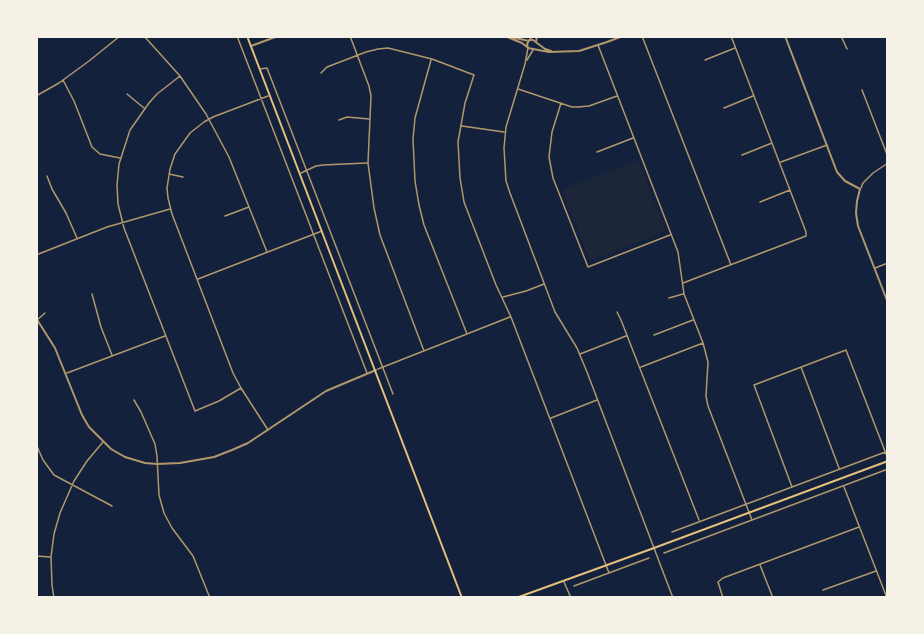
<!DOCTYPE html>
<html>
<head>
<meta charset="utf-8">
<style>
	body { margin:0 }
	#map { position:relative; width:924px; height:634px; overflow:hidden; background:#14213d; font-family:"Titillium Web",sans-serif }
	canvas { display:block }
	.frame { position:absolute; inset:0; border:38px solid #f6f1e7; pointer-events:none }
</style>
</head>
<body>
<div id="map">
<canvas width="924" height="634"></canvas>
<div class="frame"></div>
</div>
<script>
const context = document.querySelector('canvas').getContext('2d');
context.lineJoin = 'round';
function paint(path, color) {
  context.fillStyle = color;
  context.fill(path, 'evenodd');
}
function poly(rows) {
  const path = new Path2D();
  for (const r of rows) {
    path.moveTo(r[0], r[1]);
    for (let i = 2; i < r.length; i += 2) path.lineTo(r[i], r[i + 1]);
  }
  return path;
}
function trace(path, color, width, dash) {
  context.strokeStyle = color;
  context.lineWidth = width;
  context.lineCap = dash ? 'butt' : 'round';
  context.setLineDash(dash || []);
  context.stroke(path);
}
const green = poly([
	[638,160,665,229,664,232,591,261,589,259,562,190]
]);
const minor = poly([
	[144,36,180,76,206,114,229,157,267,252],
	[237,36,367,373],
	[350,36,369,86,371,96,368,163,374,208,380,235,424,351],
	[642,36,731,265],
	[841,36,847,49],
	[598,45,678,252,684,294,703,343,708,362,706,396,708,406,752,520],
	[528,48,525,64,506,127,504,148,506,181,510,193,555,312,577,348,587,372,673,598],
	[431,60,415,118,413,139,415,181,419,205,424,225,467,334],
	[527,60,533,50],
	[705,60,735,48],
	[260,69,267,68,393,394],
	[321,73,327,67,366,52,378,49,388,48,432,59,474,75,465,103,458,142,460,178,464,202,496,285,511,317,609,573],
	[180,76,157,94,149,103,130,130,119,164,117,185,118,204,124,228,195,411,219,401,241,388],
	[63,80,74,101,92,147,100,154,120,158],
	[518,89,572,107,578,107,589,106,617,96],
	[862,90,888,157],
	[127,94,144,108],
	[36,96,59,83,89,61,120,36],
	[561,103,552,132,549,157,553,178,588,267,670,235],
	[724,108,753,96],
	[339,120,347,117,369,119],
	[462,126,504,132],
	[597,152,633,138],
	[742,155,772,143],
	[781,162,827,145],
	[301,173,316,166,323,165,367,163],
	[169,174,183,177],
	[47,176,52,189,66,213,77,238],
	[861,188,863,183,873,173,888,163],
	[760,202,790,190],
	[225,216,249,207],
	[36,255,107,227,170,209],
	[875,268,888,263],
	[198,279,322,231],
	[683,283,806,236,806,232,731,36],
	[92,294,101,327,112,355],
	[503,297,526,291,544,284],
	[669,298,683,294],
	[617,312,621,320,699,520],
	[37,320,45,313],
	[654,335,693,320],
	[580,354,626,336],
	[641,367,703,343],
	[801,367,839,468],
	[378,369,510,317],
	[67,373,165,336],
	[134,400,141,412,155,444,157,456,159,495,164,513,172,528,193,556,210,598],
	[551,418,597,400],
	[268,430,241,388,233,373,172,214,168,198,167,188,170,169,175,154,190,133,204,122,213,117,268,96],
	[36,444,43,460,54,475,112,506],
	[792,487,754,385,846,350,888,459],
	[844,487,887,598],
	[672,532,888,451],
	[664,553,888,469],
	[36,556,50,557],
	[760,565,773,598],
	[564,582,571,598],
	[574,586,649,558],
	[823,590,876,571],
	[54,598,52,585,51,557,54,534,60,513,74,481,87,461,103,442],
	[723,598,718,582,723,578,859,527]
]);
const tertiary = poly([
	[505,36,522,43,527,47],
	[532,36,527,44,528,48,549,52,579,51,607,42,623,36],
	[785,36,837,172,845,181,860,189,857,201,856,213,858,226,888,303],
	[511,37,529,41],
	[36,39,40,36],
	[530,40,533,40,545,49,551,51],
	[536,42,537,36],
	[251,46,278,36],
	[36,318,55,348,82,415,89,427,111,449,125,457,145,463,157,464,180,463,214,457,232,450,248,443,326,391,376,370]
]);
const secondary = poly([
	[247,36,462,598],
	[516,598,654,548,888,461]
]);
paint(green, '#1d2539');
trace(minor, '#b1986c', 1.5);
trace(tertiary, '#b1986c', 2);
trace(secondary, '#e5c07b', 2);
</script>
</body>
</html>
